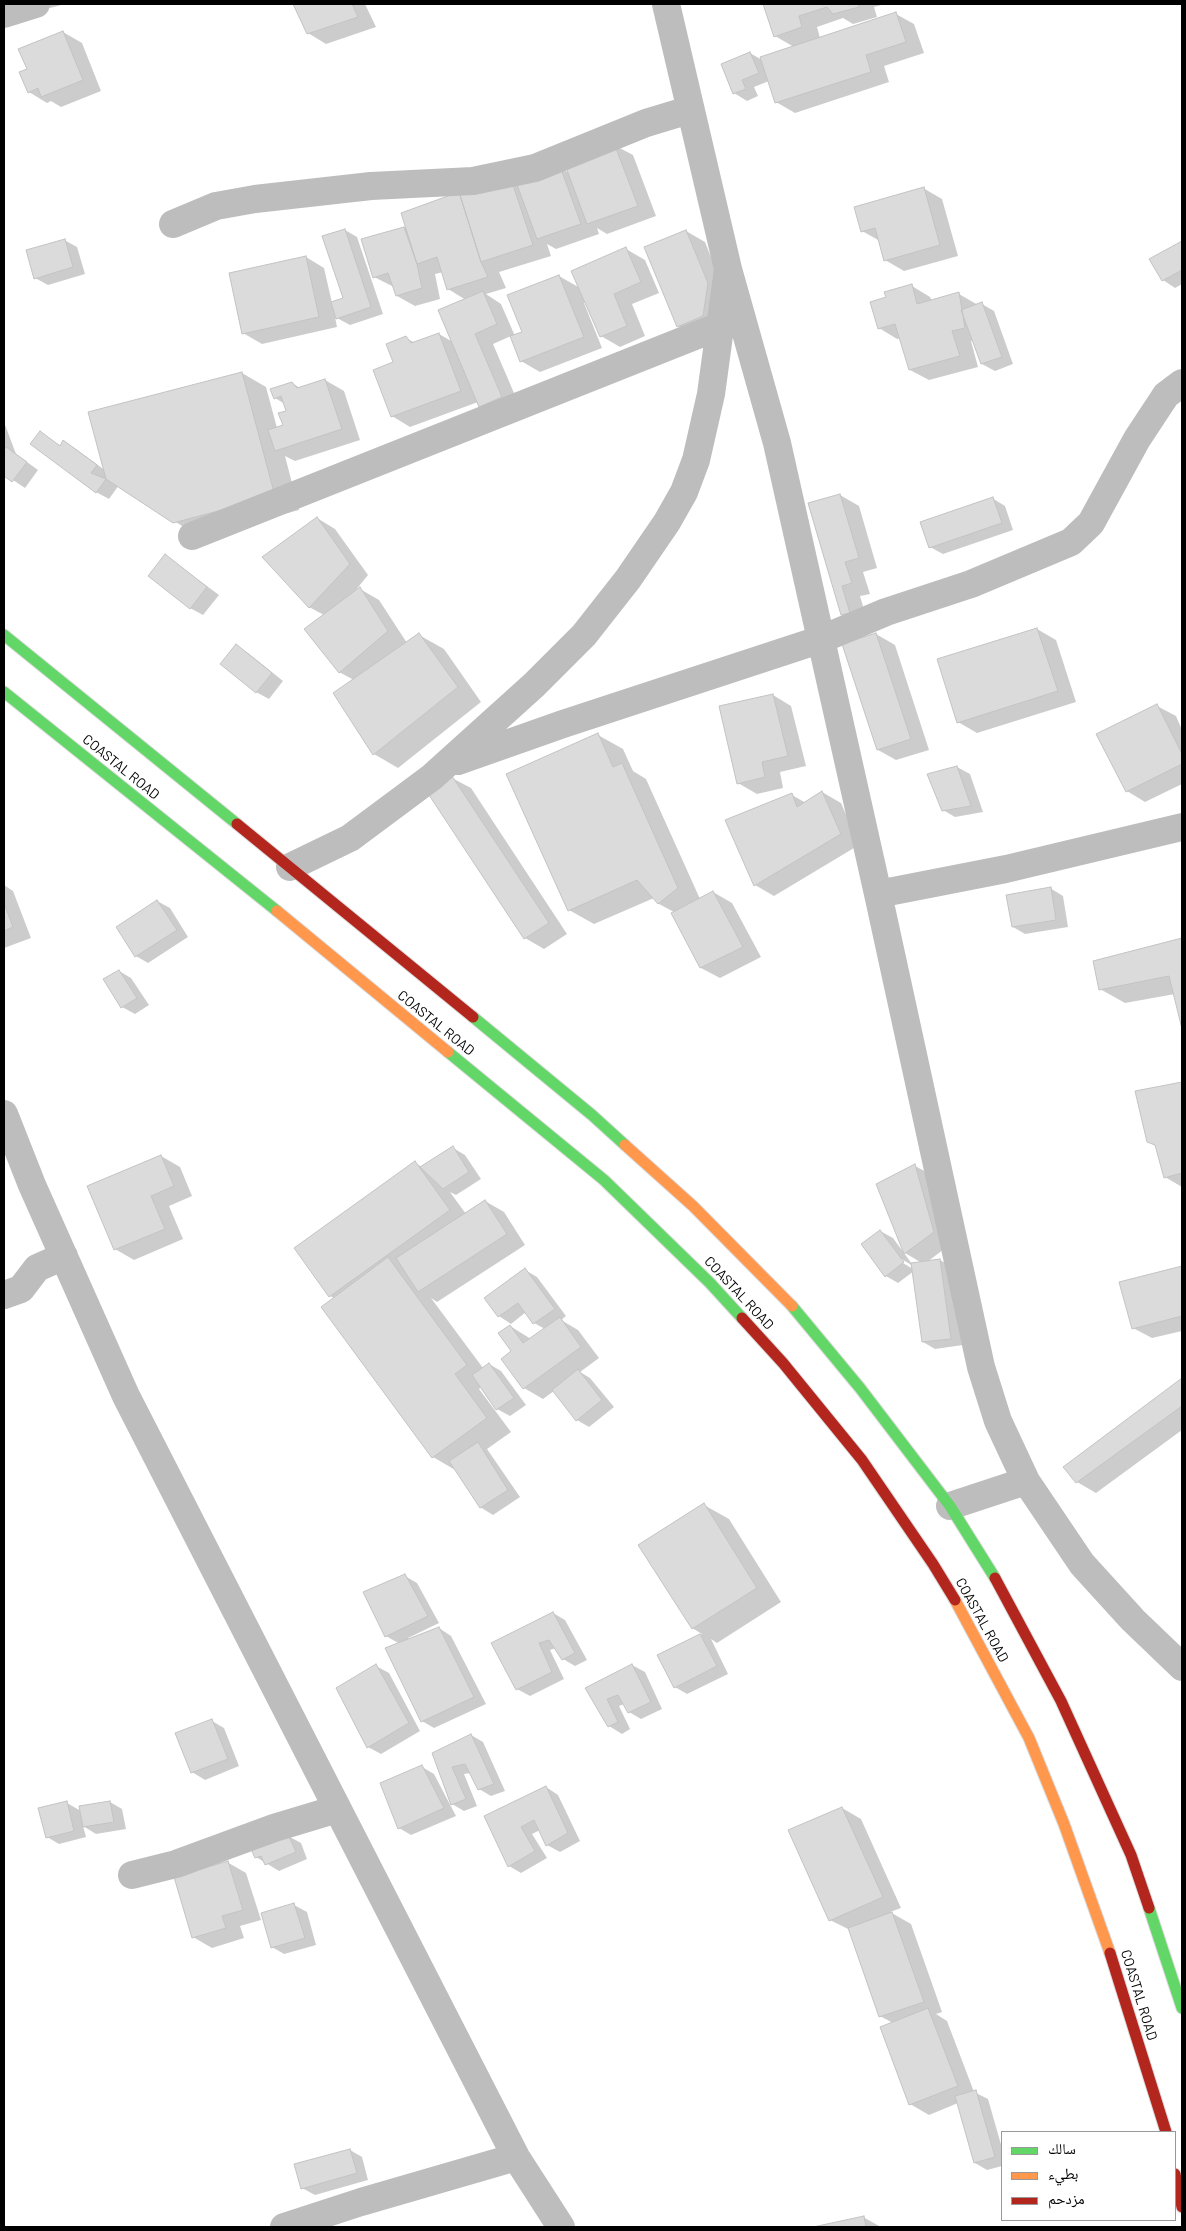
<!DOCTYPE html>
<html>
<head>
<meta charset="utf-8">
<style>
	body { margin:0 }
	#map { position:relative; width:1186px; height:2231px; overflow:hidden; background:#fff; font-family:Barlow,"Noto Naskh Arabic",sans-serif }
	canvas { display:block }
	.frame { position:absolute; inset:0; border:5px solid #000; pointer-events:none }
	.legend { position:absolute; left:1001px; top:2131px; width:175px; height:90px; box-sizing:border-box; background:#fff; border:1px solid #999; margin:0; padding:6px 9px; list-style:none; font-size:15px; color:#000 }
	.legend li { display:flex; align-items:center; gap:10px; height:25px }
	.legend b { width:25px; border:1px solid #999 }
</style>
</head>
<body>
<div id="map">
<canvas width="1186" height="2231"></canvas>
<div class="frame"></div>
<ul class="legend">
<li><b style="height:6px;background:#63d668"></b>سالك</li>
<li><b style="height:6px;background:#ff974d"></b>بطيء</li>
<li><b style="height:6px;background:#b3261e"></b>مزدحم</li>
</ul>
</div>
<script>
const context = document.querySelector('canvas').getContext('2d');
context.lineJoin = 'round';
function paint(path, color) {
  context.fillStyle = color;
  context.fill(path, 'evenodd');
}
function poly(rows) {
  const path = new Path2D();
  for (const r of rows) {
    path.moveTo(r[0], r[1]);
    for (let i = 2; i < r.length; i += 2) path.lineTo(r[i], r[i + 1]);
  }
  return path;
}
function trace(path, color, width, dash) {
  context.strokeStyle = color;
  context.lineWidth = width;
  context.lineCap = dash ? 'butt' : 'round';
  context.setLineDash(dash || []);
  context.stroke(path);
}
function drawText(font, color, halo, rows, align = 'center') {
  context.font = font + ' Barlow,sans-serif';
  context.lineWidth = 5;
  context.setLineDash([]);
  context.textBaseline = 'middle';
  context.strokeStyle = halo;
  context.fillStyle = color;
  for (const [text, x, y, turn = 0] of rows) {
    context.save();
    context.translate(x, y);
    context.rotate((+turn || 0) * Math.PI / 180);
    context.textAlign = isNaN(turn) ? turn : align;
    if (halo) context.strokeText(text, 0, 0);
    context.fillText(text, 0, 0);
    context.restore();
  }
}
const shadow = poly([
	[43,4,65,4,50,8],
	[298,4,365,4,376,27,326,44,308,33,295,5],
	[764,4,885,4,874,7,877,17,853,24,843,18,817,27,820,38,896,14,914,24,924,53,884,66,889,82,795,113,776,102,769,81,754,87,758,96,747,101,734,93,750,53,762,60,794,47,775,36],
	[63,32,82,43,101,91,61,107,51,101,47,103,29,92,28,69],
	[614,145,633,155,656,216,607,234,597,228,599,234,556,249,547,244,551,256,499,272,506,288,486,294,501,304,515,336,524,332,559,276,580,288,626,249,645,260,659,293,632,304,645,336,620,347,601,336,586,302,584,303,602,348,540,372,521,361,511,336,493,344,520,407,499,417,480,406,478,402,410,427,392,416,394,363,406,338,415,343,439,334,453,342,466,300,448,289,443,272,435,274,440,299,415,306,397,296,394,287,374,277,363,240,406,227,560,167,569,173],
	[923,188,942,199,958,256,904,271,885,260,880,241,862,231],
	[345,230,357,237,383,314,350,325,335,317,337,327,262,344,243,333,306,257,324,268,332,303,344,299],
	[686,231,705,242,726,295,697,336,678,326],
	[64,240,77,247,85,274,48,285,35,278],
	[1182,242,1182,284,1175,288,1163,280,1151,259],
	[912,286,930,297,932,301,959,294,978,305,982,304,994,311,1013,364,995,371,982,364,974,340,971,341,978,367,929,380,910,370,901,338,897,339,879,328,887,298],
	[242,373,266,387,277,428,284,426,287,412,285,404,275,398,292,383,300,388,325,380,344,391,360,440,295,461,285,456,299,510,199,537,119,485,109,499,96,492,40,433,61,446,64,442,76,449,106,471],
	[4,422,16,454,38,470,25,488,4,474],
	[840,495,859,506,877,568,863,572,870,594,860,596,868,623,861,625,842,614],
	[992,498,1005,506,1013,530,943,554,930,547],
	[317,518,335,529,368,575,351,596,360,589,379,600,407,643,419,635,444,649,481,702,398,768,374,754,354,680,339,672,324,615,309,607],
	[166,556,219,595,203,615,190,608],
	[1037,629,1056,640,1076,702,977,733,958,722],
	[876,634,895,645,929,750,896,760,878,750],
	[236,646,248,653,283,681,269,699,256,692],
	[773,695,791,706,806,766,780,772,783,788,757,794,738,783],
	[1157,706,1176,716,1182,730,1182,784,1145,802,1127,791],
	[598,735,623,749,633,771,646,779,700,899,713,892,732,903,761,957,720,978,701,968,673,913,674,912,659,904,654,898,594,924,569,910],
	[957,767,970,774,983,812,955,817,943,810],
	[452,778,471,788,567,934,544,949,525,938],
	[822,792,841,803,859,845,774,896,755,885,792,795,806,803],
	[4,885,13,891,31,938,4,948],
	[1050,888,1063,896,1068,927,1025,934,1013,927],
	[157,901,170,908,188,937,148,963,136,956],
	[1182,940,1182,1024,1175,994,1125,1003,1100,989,1094,962],
	[119,971,131,978,149,1005,135,1014,122,1007],
	[1182,1084,1182,1187,1165,1177,1157,1147,1148,1141,1136,1092],
	[453,1148,465,1155,481,1179,456,1195,450,1192,466,1214,485,1201,504,1212,525,1245,437,1302,431,1298,483,1368,489,1364,501,1371,526,1405,510,1416,497,1409,481,1387,479,1389,511,1432,487,1449,520,1497,493,1515,480,1507,457,1471,433,1457,334,1298,330,1296,415,1163,422,1167],
	[161,1156,180,1167,192,1196,169,1206,183,1239,134,1260,115,1249],
	[915,1166,934,1176,952,1243,927,1262,940,1260,952,1267,963,1345,935,1349,923,1342,914,1271,898,1283,886,1276,880,1231,893,1238,912,1264,922,1263,905,1253,877,1185],
	[900,1258,913,1266,913,1269,898,1260],
	[1182,1267,1182,1288,1176,1285,1175,1287,1182,1291,1182,1331,1152,1338,1133,1328,1121,1283],
	[525,1270,537,1277,566,1316,561,1320,578,1330,599,1358,580,1372,590,1378,614,1407,589,1427,577,1420,554,1391,543,1399,524,1388,510,1326,531,1339,545,1329,534,1323,526,1312,511,1324,499,1316],
	[1182,1379,1182,1430,1096,1493,1077,1482,1065,1467],
	[704,1505,729,1519,781,1602,717,1643,711,1639,728,1674,687,1694,675,1687,659,1656,702,1634,692,1628],
	[405,1576,417,1583,439,1623,408,1638,409,1640,439,1628,451,1636,486,1704,434,1728,422,1721,400,1644,386,1636],
	[553,1613,565,1620,587,1660,575,1666,563,1659,556,1648,550,1650,564,1679,530,1696,517,1689],
	[632,1665,645,1672,662,1709,641,1719,629,1712,624,1704,619,1706,630,1729,622,1734,609,1726,586,1689],
	[376,1666,389,1673,420,1731,381,1754,368,1747,338,1689],
	[212,1721,224,1728,239,1766,205,1780,192,1772],
	[471,1735,483,1742,505,1791,491,1796,479,1789,470,1773,464,1774,477,1806,464,1811,452,1804,433,1753],
	[422,1767,434,1774,456,1816,411,1835,399,1828],
	[546,1787,558,1795,580,1841,560,1852,547,1845,540,1830,532,1834,547,1858,521,1873,509,1866,486,1817],
	[110,1802,122,1809,126,1829,96,1834,83,1826,86,1837,59,1844,47,1837,67,1803,81,1811],
	[842,1808,861,1819,901,1908,890,1912,911,1924,942,2012,936,2014,947,2021,974,2092,988,2099,1002,2148,1002,2166,987,2170,975,2163,958,2103,929,2115,910,2104,893,2023,880,2016,850,1930,830,1920],
	[288,1836,301,1843,307,1859,279,1871,256,1857],
	[227,1862,246,1873,261,1920,240,1926,244,1938,212,1948,193,1937],
	[294,1905,307,1912,316,1945,284,1954,272,1947],
	[350,2150,362,2157,368,2180,315,2195,302,2188],
	[863,2217,881,2227,818,2227]
]);
const building = poly([
	[293,4,352,4,358,17,307,34,293,4],
	[763,4,858,4,859,7,833,14,827,7,799,16,802,27,774,37,763,4],
	[896,12,906,42,866,55,871,72,775,103,760,57,896,12],
	[63,31,83,80,41,97,38,88,28,93,19,72,27,69,18,49,63,31],
	[750,52,759,73,742,80,746,89,733,94,721,64,750,52],
	[614,143,638,206,587,224,564,162,614,143],
	[560,166,581,224,537,239,516,182,560,166],
	[510,176,533,245,481,262,459,192,510,176],
	[924,187,940,245,884,261,875,228,861,232,854,207,924,187],
	[459,192,481,262,488,277,447,290,437,257,417,264,401,213,459,192],
	[404,227,417,264,422,288,396,296,388,273,373,278,361,239,404,227],
	[345,229,371,307,336,319,331,302,343,298,322,236,345,229],
	[686,230,708,283,703,316,677,327,644,247,686,230],
	[65,239,73,267,34,279,26,250,65,239],
	[1182,241,1182,270,1162,281,1149,259,1182,241],
	[626,247,641,282,614,294,627,326,600,337,571,271,626,247],
	[306,256,319,317,242,334,229,273,306,256],
	[559,275,584,337,520,362,510,336,522,332,507,295,559,275],
	[912,284,917,304,959,292,965,328,952,331,960,356,909,370,895,324,878,329,870,302,886,297,884,292,912,284],
	[483,291,497,324,475,334,502,397,479,407,438,310,483,291],
	[982,302,1002,357,981,364,961,310,982,302],
	[439,333,461,391,391,417,373,370,393,362,386,344,406,336,411,343,439,333],
	[242,372,275,496,173,523,106,479,88,412,242,372],
	[325,379,342,429,275,451,268,430,283,425,278,413,286,411,281,396,274,399,270,389,292,382,297,388,325,379],
	[40,431,60,446,63,440,97,465,91,473,106,479,96,493,30,444,40,431],
	[6,447,27,462,12,482,4,476,4,450,6,447],
	[840,494,859,558,845,562,852,583,842,586,850,613,841,615,808,503,840,494],
	[993,497,1002,523,929,548,920,522,993,497],
	[317,517,350,564,309,608,262,557,317,517],
	[165,554,207,587,190,609,148,576,165,554],
	[360,587,388,631,339,673,304,629,360,587],
	[1037,628,1058,691,957,723,937,659,1037,628],
	[419,633,458,687,373,755,333,693,419,633],
	[876,633,911,739,877,750,842,644,876,633],
	[236,644,272,673,256,693,220,664,236,644],
	[773,694,788,756,762,762,765,777,737,784,719,706,773,694],
	[1157,704,1182,754,1182,764,1126,792,1096,734,1157,704],
	[598,733,613,767,622,763,678,888,658,904,637,880,568,911,506,774,598,733],
	[957,766,971,806,942,811,927,774,957,766],
	[452,776,549,923,524,939,427,792,452,776],
	[822,791,841,834,754,886,725,820,792,793,797,807,822,791],
	[1051,887,1056,920,1012,927,1006,895,1051,887],
	[713,891,743,947,700,968,671,913,713,891],
	[157,900,177,930,135,957,116,927,157,900],
	[4,903,13,927,4,931,4,903],
	[1182,938,1182,1029,1169,976,1099,990,1093,961,1182,938],
	[119,970,137,998,121,1008,103,979,119,970],
	[1182,1082,1182,1173,1164,1178,1155,1145,1147,1142,1135,1091,1182,1082],
	[453,1146,469,1172,443,1189,420,1167,453,1146],
	[161,1155,174,1186,151,1196,165,1229,114,1250,87,1186,161,1155],
	[415,1161,450,1210,329,1297,294,1248,415,1161],
	[915,1164,934,1232,904,1254,876,1184,915,1164],
	[485,1200,507,1234,418,1292,396,1258,485,1200],
	[880,1230,904,1262,885,1277,861,1244,880,1230],
	[388,1257,467,1365,455,1374,487,1418,432,1458,321,1307,388,1257],
	[940,1259,951,1339,922,1342,911,1263,940,1259],
	[1182,1266,1182,1316,1132,1329,1119,1282,1182,1266],
	[525,1268,555,1309,533,1324,518,1303,498,1317,484,1298,525,1268],
	[560,1317,581,1347,523,1389,501,1359,511,1351,498,1333,510,1325,523,1343,560,1317],
	[489,1363,514,1398,496,1410,472,1375,489,1363],
	[578,1369,602,1400,576,1421,552,1390,578,1369],
	[1182,1378,1182,1406,1076,1483,1063,1467,1182,1378],
	[478,1442,508,1490,480,1508,449,1461,478,1442],
	[704,1503,757,1588,692,1629,638,1545,704,1503],
	[405,1574,428,1616,385,1637,363,1592,405,1574],
	[553,1612,575,1653,562,1660,549,1640,539,1643,552,1672,516,1690,491,1643,553,1612],
	[439,1627,474,1697,421,1722,385,1648,439,1627],
	[700,1634,717,1666,674,1688,657,1655,700,1634],
	[376,1664,409,1723,367,1748,336,1688,376,1664],
	[632,1664,651,1702,628,1713,618,1695,607,1699,618,1722,608,1727,585,1688,632,1664],
	[212,1719,228,1759,191,1773,175,1733,212,1719],
	[471,1734,494,1784,478,1790,465,1764,452,1767,466,1799,451,1805,432,1753,471,1734],
	[422,1765,444,1808,398,1829,380,1783,422,1765],
	[546,1786,568,1833,546,1846,534,1820,521,1827,535,1851,508,1867,484,1816,546,1786],
	[67,1801,74,1831,46,1838,38,1808,67,1801],
	[110,1801,114,1822,83,1827,79,1806,110,1801],
	[842,1807,883,1897,829,1921,788,1830,842,1807],
	[288,1834,296,1852,265,1865,261,1856,255,1858,251,1849,288,1834],
	[228,1861,243,1910,222,1916,226,1928,192,1938,174,1877,228,1861],
	[294,1903,305,1938,271,1948,261,1913,294,1903],
	[892,1912,924,2002,879,2017,848,1928,892,1912],
	[928,2008,958,2086,909,2105,880,2027,928,2008],
	[976,2090,995,2157,974,2163,955,2096,976,2090],
	[350,2149,357,2173,301,2189,294,2164,350,2149],
	[864,2216,866,2227,813,2227,864,2216]
]);
const street = poly([
	[4,14,36,4],
	[173,224,216,206,255,199,371,186,473,181,535,168,646,123,689,110],
	[728,269,777,443,878,894,981,1367,998,1421,1026,1481,1082,1564,1133,1620,1182,1667],
	[192,536,720,326],
	[458,761,563,724,822,639,886,612,971,584,1071,542,1091,523,1137,439,1166,395,1182,383],
	[290,867,350,838,432,777,534,685,584,635,628,579,667,522,684,492,696,460,711,394,728,269,666,4],
	[878,894,1006,869,1182,827],
	[4,1114,32,1185,126,1396,516,2157,561,2227],
	[4,1295,21,1289,37,1268,64,1256],
	[950,1506,1026,1481],
	[132,1875,176,1864,274,1828,337,1809],
	[284,2227,361,2202,516,2157]
]);
const fast = poly([
	[4,635,237,824],
	[4,692,277,911],
	[473,1017,592,1115,625,1145],
	[448,1052,604,1180,710,1283,742,1318],
	[792,1306,860,1388,950,1506,995,1578],
	[1149,1908,1182,2008]
]);
const slow = poly([
	[277,911,448,1052],
	[625,1145,693,1206,792,1306],
	[955,1600,1029,1738,1064,1824,1110,1953]
]);
const jam = poly([
	[237,824,473,1017],
	[742,1318,783,1363,862,1460,933,1564,955,1600],
	[995,1578,1061,1701,1131,1855,1149,1908],
	[1110,1953,1166,2132],
	[1175,2174,1182,2207]
]);
const streetNames = [
	["COASTAL ROAD",121,767,39],
	["COASTAL ROAD",436,1023,39],
	["COASTAL ROAD",739,1293,47],
	["COASTAL ROAD",982,1620,61],
	["COASTAL ROAD",1139,1995,73]
];
paint(shadow, '#0003');
paint(building, '#dbdbdb');
trace(building, '#c3c3c3', 1);
trace(fast, '#dbdbdb', 13);
trace(slow, '#dbdbdb', 13);
trace(jam, '#dbdbdb', 13);
trace(street, '#bdbdbd', 28);
trace(fast, '#63d668', 11);
trace(slow, '#ff974d', 11);
trace(jam, '#b3261e', 11);
drawText('14px', '#000', '#fff', streetNames);
</script>
</body>
</html>
